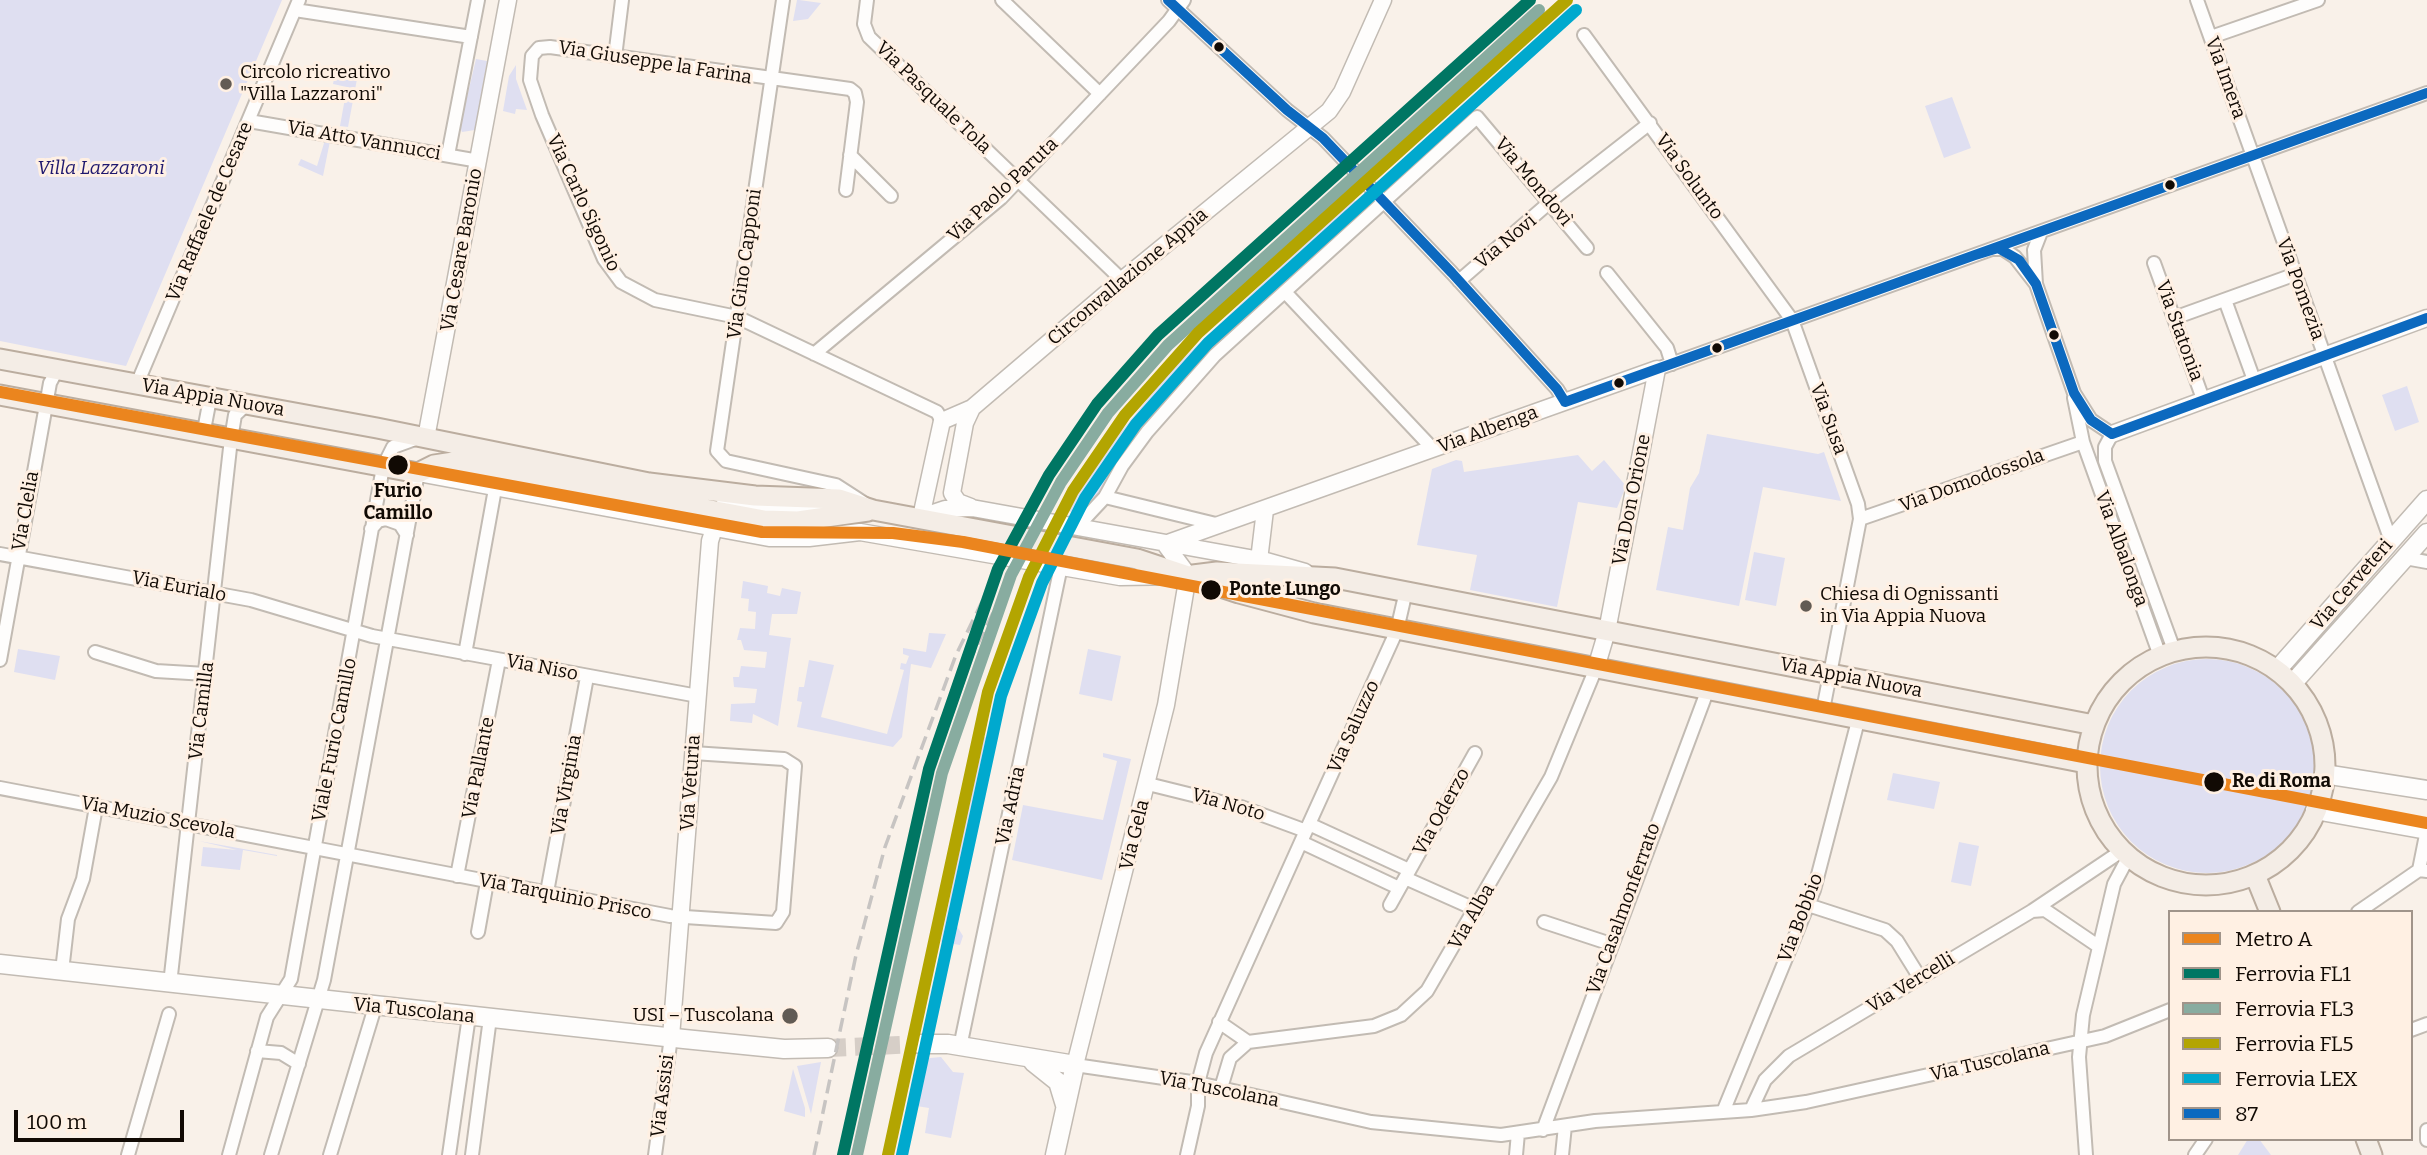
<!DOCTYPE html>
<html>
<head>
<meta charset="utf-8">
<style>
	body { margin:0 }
	#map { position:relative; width:2427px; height:1155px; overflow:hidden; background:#f9f1e9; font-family:Bitter,serif }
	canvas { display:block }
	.legend { position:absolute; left:2168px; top:910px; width:245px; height:231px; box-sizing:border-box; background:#fff0e3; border:2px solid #a0948a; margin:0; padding:9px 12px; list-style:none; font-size:21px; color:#110a04 }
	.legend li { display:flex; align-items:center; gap:14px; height:35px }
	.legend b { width:35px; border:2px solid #a0948a }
	.scale { position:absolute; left:14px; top:1110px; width:170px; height:32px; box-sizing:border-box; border:4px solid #110a04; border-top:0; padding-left:9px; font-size:21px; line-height:24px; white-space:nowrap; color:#110a04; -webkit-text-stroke:5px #fff0e3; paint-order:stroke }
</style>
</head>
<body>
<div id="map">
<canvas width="2427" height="1155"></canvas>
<ul class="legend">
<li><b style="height:9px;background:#eb851e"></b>Metro A</li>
<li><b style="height:9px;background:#007663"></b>Ferrovia FL1</li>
<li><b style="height:9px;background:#88aca0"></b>Ferrovia FL3</li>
<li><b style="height:9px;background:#b3a501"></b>Ferrovia FL5</li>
<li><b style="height:9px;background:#00a9ce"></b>Ferrovia LEX</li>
<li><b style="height:9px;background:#0c69bf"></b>87</li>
</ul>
<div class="scale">100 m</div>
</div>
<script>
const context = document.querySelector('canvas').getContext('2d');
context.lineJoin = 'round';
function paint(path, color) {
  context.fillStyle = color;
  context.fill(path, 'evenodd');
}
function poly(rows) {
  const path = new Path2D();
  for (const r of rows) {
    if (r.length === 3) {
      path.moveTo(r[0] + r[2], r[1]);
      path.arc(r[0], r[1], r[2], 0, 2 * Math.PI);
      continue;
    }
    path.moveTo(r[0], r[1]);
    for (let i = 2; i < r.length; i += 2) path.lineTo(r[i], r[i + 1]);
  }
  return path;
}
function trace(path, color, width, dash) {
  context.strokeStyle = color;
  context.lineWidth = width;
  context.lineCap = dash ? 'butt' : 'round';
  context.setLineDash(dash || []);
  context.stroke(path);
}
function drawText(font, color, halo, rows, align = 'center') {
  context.font = font + ' Bitter,serif';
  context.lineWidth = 6;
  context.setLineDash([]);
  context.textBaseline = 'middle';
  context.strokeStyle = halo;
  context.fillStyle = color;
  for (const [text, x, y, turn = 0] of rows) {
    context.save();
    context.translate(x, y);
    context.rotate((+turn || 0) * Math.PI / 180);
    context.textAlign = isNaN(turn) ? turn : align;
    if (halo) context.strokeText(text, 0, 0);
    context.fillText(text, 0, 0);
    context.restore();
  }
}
const green = poly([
	[0,0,282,0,126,366,0,341],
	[797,0,799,0,821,3,808,19,793,21],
	[476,59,487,61,475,130,462,132,460,127],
	[516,65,516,79,527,110,516,109,515,114,503,111,509,76],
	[335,74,357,79,348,127,340,126,347,87,333,84],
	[1952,97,1971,148,1944,158,1925,106],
	[325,140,330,141,323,176,298,165,301,159,317,166],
	[1353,198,1361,208,1357,220,1230,336,1082,513,1067,511,1115,439,1174,367],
	[2407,386,2419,422,2395,431,2382,395],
	[1707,434,1818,454,1824,452,1841,501,1763,487,1739,606,1656,590,1668,527,1683,530,1690,488,1699,473],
	[1578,455,1592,471,1604,460,1626,486,1617,508,1578,502,1557,607,1470,590,1477,555,1417,545,1432,469,1456,460,1462,461,1464,472],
	[1754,552,1785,558,1776,606,1745,600],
	[743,581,768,586,767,593,780,596,782,588,801,592,797,614,772,614,769,635,791,638,778,726,753,714,752,723,730,721,731,704,755,703,757,689,734,687,733,677,739,677,741,666,765,668,767,652,744,650,741,640,737,640,740,628,755,629,756,612,748,611,749,599,741,598],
	[929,633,946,634,931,668,911,664,902,737,893,747,797,727,802,702,797,701,799,687,804,687,809,660,834,665,821,717,887,734,904,670,900,669,901,663,906,664,909,656,903,654,903,648,926,652],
	[18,649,60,656,55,680,14,672],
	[1088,649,1121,656,1112,701,1079,694],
	[2207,766,107],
	[982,736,990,739,953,920,963,936,960,945,941,942],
	[1103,753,1131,759,1102,880,1012,860,1023,805,1103,820,1117,761,1103,757],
	[1893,773,1940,782,1934,809,1887,800],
	[199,841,277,855,277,856,243,850,240,870,201,866,203,847,237,850],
	[1959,842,1979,846,1971,886,1951,882],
	[941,1057,953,1072,964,1073,951,1138,925,1133,929,1108,910,1105,920,1059],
	[821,1062,811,1114,797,1066],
	[793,1069,805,1108,805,1117,784,1111],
	[2248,1139,2259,1139,2271,1155,2238,1155]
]);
const secondaryTunnel = poly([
	[828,1048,920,1044]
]);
const minor = poly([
	[783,0,717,451,726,461,836,485,867,505],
	[867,0,864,24,869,37,1122,280],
	[1002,0,1100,94],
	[1168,0,1287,110,1323,138,1452,273,1557,389,1565,402],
	[2197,0,2391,541],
	[295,10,471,37],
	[1584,35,1792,320,1858,504,1860,519,1823,710],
	[2211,37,2318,0],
	[615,57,622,0],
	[249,121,479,161],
	[448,155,478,0],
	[850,155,891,196],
	[846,190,857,102,855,93,850,89,550,47,539,48,532,56,530,80,542,115,604,259,621,282,655,300,737,317,937,412,942,421],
	[2041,232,2034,250,2036,284,2074,393,2091,420,2112,434,2105,447,2105,461,2174,650],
	[1993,249,2003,249,2015,257,2036,284],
	[2154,263,2203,399],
	[1607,273,1667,348,1672,364],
	[1459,281,1558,195,1650,123],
	[1285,292,1433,449],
	[2225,300,2254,380],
	[2174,318,2296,274],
	[814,354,1001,198,1169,21,1184,0],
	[1657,369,2427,93],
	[137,384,299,0],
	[2074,398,2083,442,2160,656],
	[197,432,205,425,209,404,204,396],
	[1105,497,1220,525],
	[1860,519,2083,442],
	[1077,527,1105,497,1122,466,1147,432,1215,355,1477,117,1587,248],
	[371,529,378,521,386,519,400,524,407,535],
	[0,554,251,600,372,636,698,696],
	[2405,558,2427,562],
	[95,652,156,671,206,674],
	[465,654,495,489],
	[0,660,50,383,57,370],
	[1148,784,1241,807,1306,831],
	[0,788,670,916,776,923,783,912,795,766,784,759,693,753],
	[1309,824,1397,630,1406,591],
	[1301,842,1399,888],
	[2427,871,2419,870,2427,830],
	[457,876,499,660],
	[1405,878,1477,910],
	[547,892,587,677],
	[1390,905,1475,753],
	[1808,905,1885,930,1897,941,1920,978],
	[2032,911,2045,910,2098,946],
	[2358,912,2419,870],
	[1544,922,1611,944],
	[478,932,487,882],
	[62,971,68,919,83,879,96,807],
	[170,984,231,439,235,415,247,404],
	[1219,1022,1248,1042],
	[2411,1030,2427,1024],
	[960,1047,1061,566],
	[257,1051,281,1053,299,1064],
	[1075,1065,1198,1083,1371,1122,1501,1135,1595,1121,1751,1110,1806,1102,2105,1036,2170,1010],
	[1221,1088,1230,1058,1248,1042,1374,1026,1401,1015,1427,991,1551,777,1596,668],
	[1751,1110,1765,1080,1789,1056,2032,911,2123,850],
	[1723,1112,1814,890,1859,717],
	[1543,1130,1708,689],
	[2427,1130,2427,1140],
	[128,1155,169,1014],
	[229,1155,267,1017,291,979,383,467,393,447,415,439],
	[271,1155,324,980,418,473],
	[330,1155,375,1007],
	[449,1155,469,1016],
	[472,1155,490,1018],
	[655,1155,671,1037],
	[1187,1155,1198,1106,1198,1083,1206,1053,1309,824,1409,870],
	[1516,1155,1518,1133],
	[1562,1155,1565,1126],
	[2086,1155,2079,1057,2083,1015,2114,884,2129,856],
	[2195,1155,2206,1139]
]);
const tertiary = poly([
	[2112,434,2427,318],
	[426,438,508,0],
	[418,473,769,538,809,538,860,532,1120,577,1182,576],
	[971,507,958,502,952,493,965,423,972,408],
	[921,517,942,421,972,408,1122,280,1329,111,1342,92,1383,0],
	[921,517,945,509,972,508,1266,561,1305,572],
	[1165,544,1657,369,1607,631,1596,668],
	[1259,560,1265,510],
	[671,1037,710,541,720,510,726,504,828,510],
	[1075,1065,1166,705,1188,575,1165,544]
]);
const secondary = poly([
	[2277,670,2427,500],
	[2293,683,2427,533],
	[2324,774,2427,790],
	[2315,810,2427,830],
	[0,964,684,1039,784,1049,828,1048],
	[920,1044,948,1044,1075,1065,1055,1155],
	[1033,1062,1058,1082,1065,1105]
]);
const primary = poly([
	[0,359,377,428,649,483,755,496,839,499,873,510,1137,559,1239,593,1314,613,2086,763],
	[0,395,418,473,434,465,454,462,764,520,798,521,868,511],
	[1193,575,1217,572,1335,578,2094,725],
	[2206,766,119],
	[2255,875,2270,912],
	[2366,1139,2372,1155]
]);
const rail = poly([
	[941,720,1002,594],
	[814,1155,856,955,885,847,956,655,998,569]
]);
const bus1 = poly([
	[1168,0,1287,110,1323,138,1452,273,1557,389,1565,402],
	[1972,256,1998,248,2019,260,2036,284,2074,393,2091,420,2112,434],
	[1565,402,2427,93],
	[2112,434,2427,318]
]);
const rail1 = poly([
	[843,1155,929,769,998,569,1049,475,1097,404,1158,335,1530,0]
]);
const rail2 = poly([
	[857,1155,942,773,1011,575,1061,482,1108,413,1168,345,1539,10]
]);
const rail3 = poly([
	[888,1155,988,692,1029,577,1073,491,1125,415,1198,333,1567,0]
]);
const rail4 = poly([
	[902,1155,1001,696,1042,583,1085,498,1136,424,1208,343,1576,10]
]);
const metro1 = poly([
	[0,392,762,532,893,533,963,542,2427,823]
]);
const markers = [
	[1219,47,6,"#110a04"],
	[226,84,7,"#625b54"],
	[2170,185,6,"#110a04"],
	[2054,335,6,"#110a04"],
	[1717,348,6,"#110a04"],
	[1619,383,6,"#110a04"],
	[398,465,11,"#110a04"],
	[1211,590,11,"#110a04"],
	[1806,606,7,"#625b54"],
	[2214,782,11,"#110a04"],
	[790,1016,9,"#625b54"]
];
const streetNames = [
	["Via Giuseppe la Farina",655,63,9],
	["Via Imera",2225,78,70],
	["Via Pasquale Tola",933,98,44],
	["Via Atto Vannucci",364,141,10],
	["Via Solunto",1689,177,54],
	["Via Mondovì",1533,182,50],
	["Via Paolo Paruta",1003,190,-43],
	["Via Carlo Sigonio",583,203,65],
	["Via Raffaele de Cesare",210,212,-67],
	["Via Novi",1506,242,-40],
	["Via Cesare Baronio",462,250,-80],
	["Via Gino Capponi",745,264,-82],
	["Circonvallazione Appia",1128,277,-40],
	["Via Pomezia",2300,289,70],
	["Via Statonia",2179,331,70],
	["Via Appia Nuova",213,398,10],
	["Via Susa",1828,419,70],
	["Via Albenga",1488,430,-20],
	["Via Domodossola",1972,481,-20],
	["Via Don Orione",1632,500,-79],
	["Via Clelia",26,511,-80],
	["Via Albalonga",2121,549,70],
	["Via Cerveteri",2352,585,-49],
	["Via Eurialo",179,587,11],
	["Via Niso",542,668,11],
	["Via Appia Nuova",1851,678,11],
	["Via Camilla",202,711,-83],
	["Via Saluzzo",1354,727,-66],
	["Viale Furio Camillo",335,740,-79],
	["Via Pallante",479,768,-79],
	["Via Veturia",691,783,-86],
	["Via Virginia",567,785,-80],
	["Via Noto",1228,805,16],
	["Via Adria",1011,806,-78],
	["Via Oderzo",1442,812,-61],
	["Via Muzio Scevola",158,818,11],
	["Via Gela",1135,835,-76],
	["Via Tarquinio Prisco",565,897,11],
	["Via Casalmonferrato",1624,909,-70],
	["Via Alba",1472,917,-60],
	["Via Bobbio",1801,918,-69],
	["Via Vercelli",1911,983,-31],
	["Via Tuscolana",414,1011,6],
	["Via Tuscolana",1990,1062,-13],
	["Via Tuscolana",1219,1090,11],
	["Via Assisi",663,1096,-83]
];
const poiNames = [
	["Circolo ricreativo",240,73],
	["\"Villa Lazzaroni\"",240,95],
	["Chiesa di Ognissanti",1820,595],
	["in Via Appia Nuova",1820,617],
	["USI – Tuscolana",774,1016,"right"]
];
const parkNames = [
	["Villa Lazzaroni",101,169]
];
const stopNames = [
	["Furio",398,492,"center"],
	["Camillo",398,514,"center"],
	["Ponte Lungo",1229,590],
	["Re di Roma",2232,782]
];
paint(green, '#dfdff1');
trace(secondaryTunnel, '#d6cec7', 18, [18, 9]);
trace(minor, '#c2bbb3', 16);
trace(tertiary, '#c2bbb3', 19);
trace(secondary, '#c2bbb3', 21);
trace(primary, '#bbad9f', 23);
trace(minor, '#fefdfc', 12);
trace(tertiary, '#fefdfc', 16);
trace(secondary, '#fefdfc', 18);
trace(primary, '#f4ede6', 19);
trace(rail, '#c7c4c2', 3.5, [14, 7]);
trace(bus1, '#0c69bf', 10);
trace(rail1, '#007663', 12);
trace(rail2, '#88aca0', 12);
trace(rail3, '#b3a501', 12);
trace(rail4, '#00a9ce', 12);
trace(metro1, '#eb851e', 12);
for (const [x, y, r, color] of markers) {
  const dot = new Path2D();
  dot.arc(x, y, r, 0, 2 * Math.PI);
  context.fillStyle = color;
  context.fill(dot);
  trace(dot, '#fff0e3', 2.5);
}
drawText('19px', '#110a04', '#fff0e3', streetNames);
drawText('19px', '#110a04', '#fff0e3', poiNames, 'left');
drawText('italic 19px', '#1f186e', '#fff0e3', parkNames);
drawText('bold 19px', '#110a04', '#fff0e3', stopNames, 'left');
</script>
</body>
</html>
